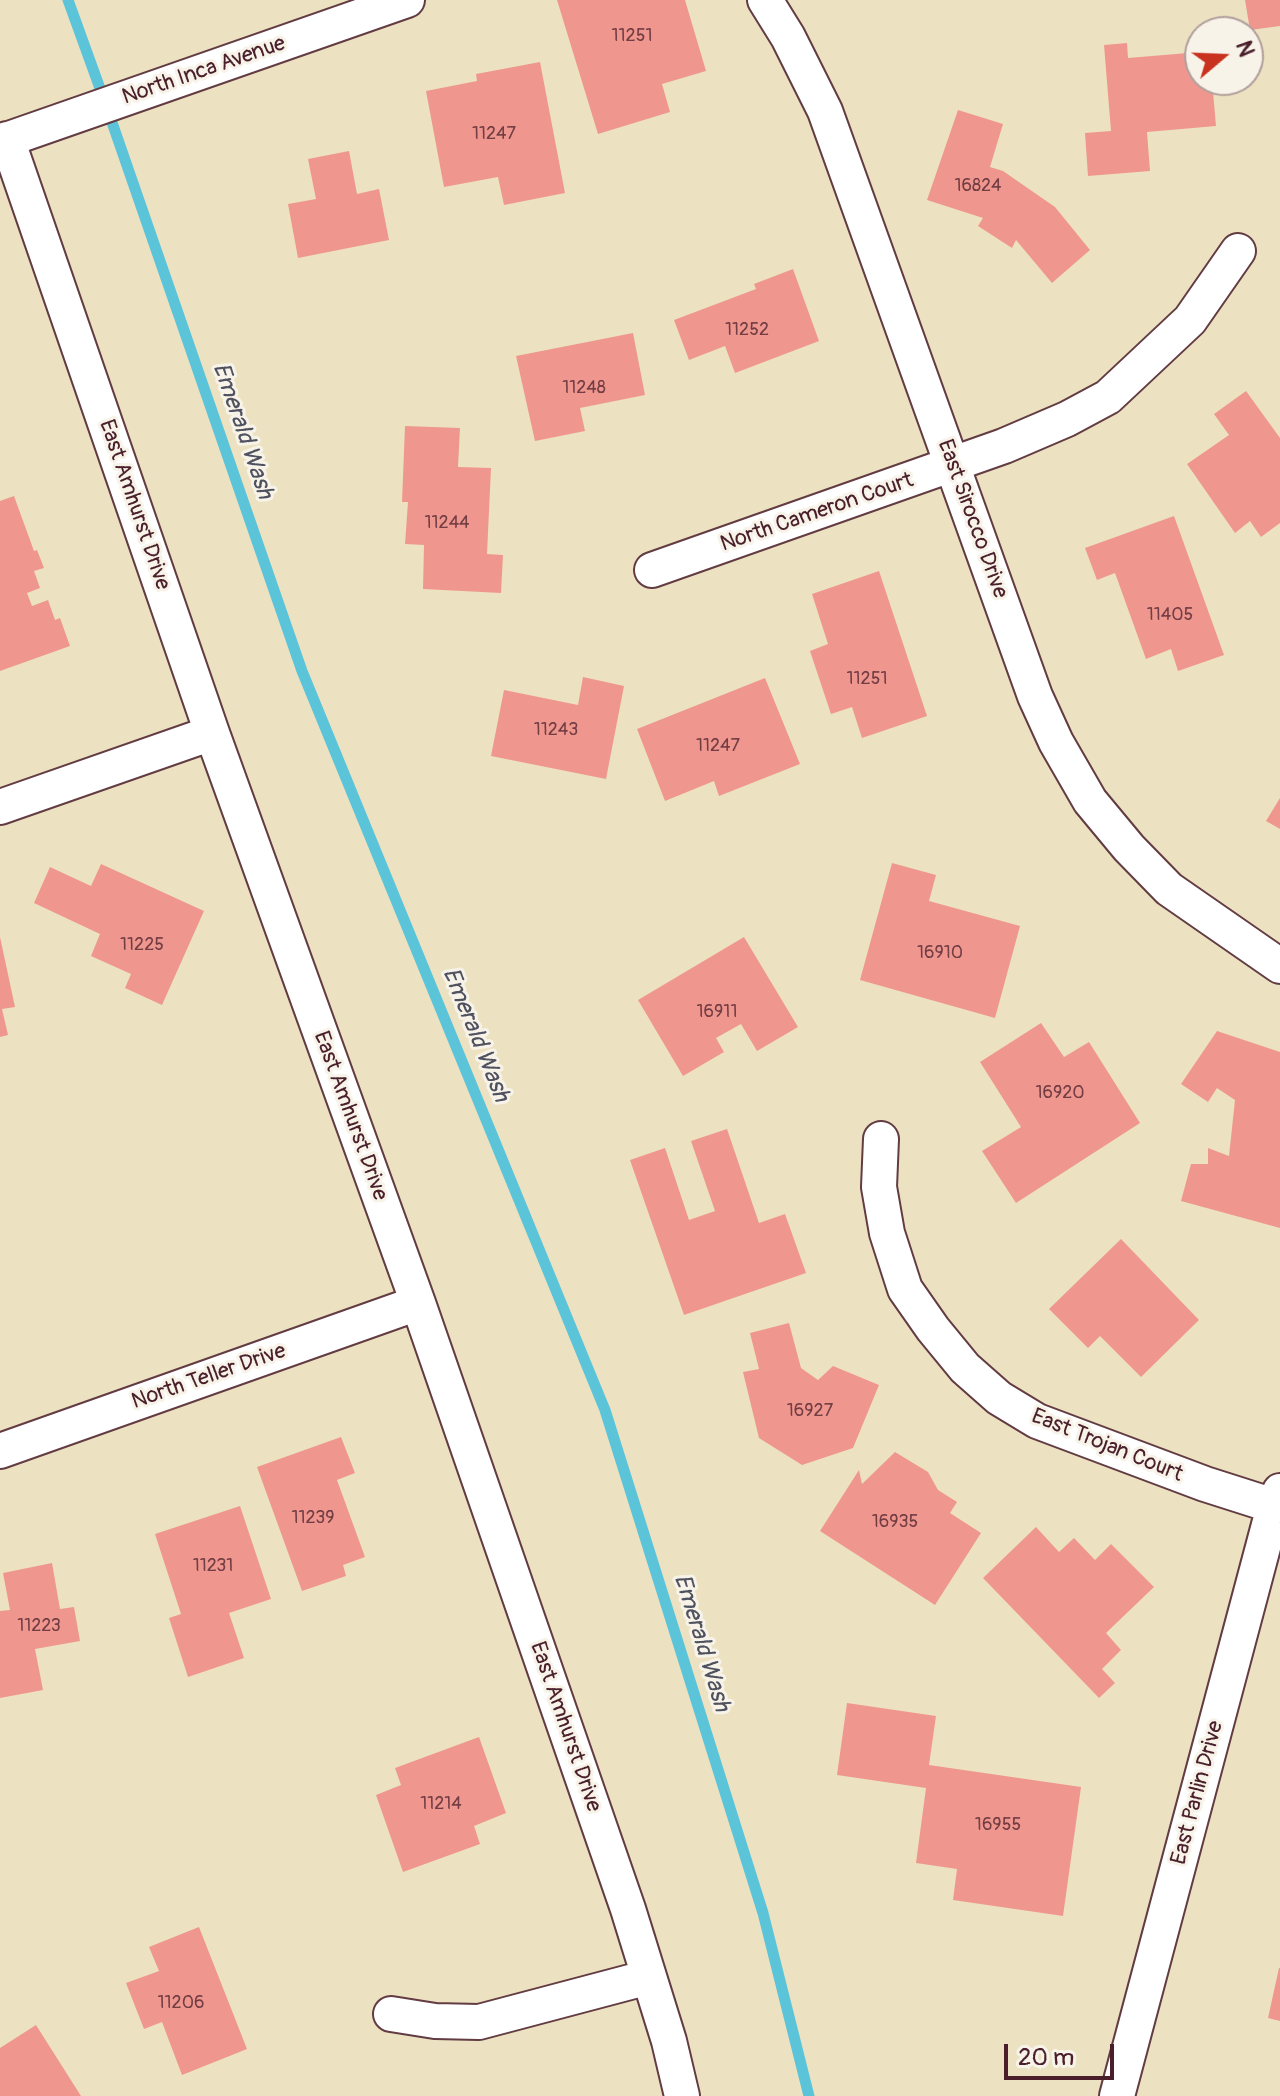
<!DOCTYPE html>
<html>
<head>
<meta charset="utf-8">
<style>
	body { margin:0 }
	#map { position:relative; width:1280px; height:2096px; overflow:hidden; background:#ece2c2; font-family:Pangolin,sans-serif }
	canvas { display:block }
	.north { position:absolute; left:1184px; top:16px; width:80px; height:80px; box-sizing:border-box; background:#f7f3e8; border:2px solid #b29e9c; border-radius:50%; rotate:71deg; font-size:22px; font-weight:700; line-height:32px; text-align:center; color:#4a1f2b }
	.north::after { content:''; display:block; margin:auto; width:28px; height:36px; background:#c8321e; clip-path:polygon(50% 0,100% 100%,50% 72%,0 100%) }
	.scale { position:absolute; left:1004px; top:2044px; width:110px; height:36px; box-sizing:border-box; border:4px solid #4a1f2b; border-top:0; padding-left:10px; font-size:24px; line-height:28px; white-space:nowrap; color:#4a1f2b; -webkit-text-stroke:6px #f7f3e8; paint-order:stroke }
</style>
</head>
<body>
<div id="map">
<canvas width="1280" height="2096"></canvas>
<div class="north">N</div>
<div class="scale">20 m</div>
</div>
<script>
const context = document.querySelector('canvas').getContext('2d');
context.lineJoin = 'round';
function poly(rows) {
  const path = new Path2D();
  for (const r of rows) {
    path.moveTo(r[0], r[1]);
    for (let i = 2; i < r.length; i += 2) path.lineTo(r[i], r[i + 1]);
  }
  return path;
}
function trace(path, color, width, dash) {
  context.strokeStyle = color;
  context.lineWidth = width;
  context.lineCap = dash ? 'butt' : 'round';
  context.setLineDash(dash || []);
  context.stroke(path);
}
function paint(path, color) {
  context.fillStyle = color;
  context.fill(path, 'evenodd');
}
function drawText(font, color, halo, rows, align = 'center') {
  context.font = font + ' Pangolin,sans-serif';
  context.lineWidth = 6;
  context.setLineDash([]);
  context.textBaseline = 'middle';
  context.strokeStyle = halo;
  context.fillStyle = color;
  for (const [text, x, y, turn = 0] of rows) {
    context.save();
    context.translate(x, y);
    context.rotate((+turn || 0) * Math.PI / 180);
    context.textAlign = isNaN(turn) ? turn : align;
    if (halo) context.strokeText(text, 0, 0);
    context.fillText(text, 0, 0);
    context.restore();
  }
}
const stream = poly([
	[68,0,106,105,302,671,605,1410,763,1913,809,2096]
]);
const building = poly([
	[557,0,685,0,706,71,662,84,670,112,598,134],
	[1245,0,1280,0,1280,26,1250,30],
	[1127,43,1128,58,1200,52,1200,80,1212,80,1216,126,1147,132,1150,171,1088,176,1085,133,1111,131,1104,45],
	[540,62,565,193,504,205,498,177,444,187,426,91,477,81,476,74],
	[958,110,1003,124,990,167,1003,171,1055,207,1090,250,1052,283,1016,240,1012,248,978,226,983,218,927,200],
	[349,151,357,194,379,189,389,240,298,258,288,204,316,199,308,159],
	[793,269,819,341,735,373,725,346,689,360,674,320,756,289,754,284],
	[633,333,645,395,580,408,585,431,535,441,516,356],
	[1246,391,1280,438,1280,523,1261,537,1250,521,1235,533,1187,464,1229,435,1214,414],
	[405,426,460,428,458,467,491,468,487,554,503,555,501,593,423,589,424,545,405,544,408,502,402,502],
	[14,496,34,551,37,550,44,568,34,571,40,588,27,593,32,606,48,600,55,620,60,618,70,646,0,671,0,501],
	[1174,516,1224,655,1178,671,1171,649,1146,659,1115,573,1097,580,1085,548],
	[879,571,927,716,862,738,852,707,831,714,810,651,828,644,812,594],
	[583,677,624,686,606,779,491,756,504,690,578,705],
	[765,678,800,764,719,796,714,781,665,801,637,729],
	[1280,798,1280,829,1266,821],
	[892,863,936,875,929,901,1020,926,995,1018,860,980],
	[101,864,204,911,162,1005,125,988,131,974,91,956,100,934,34,903,50,867,91,886],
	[0,937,15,1007,2,1009,8,1035,0,1037],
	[744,937,798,1027,757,1051,741,1024,716,1038,724,1052,683,1076,638,1000],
	[1041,1023,1064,1057,1089,1042,1140,1123,1016,1203,982,1151,1021,1127,980,1062],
	[1217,1031,1280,1052,1280,1228,1181,1201,1191,1164,1208,1164,1208,1148,1229,1156,1235,1100,1217,1088,1208,1102,1181,1084],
	[727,1129,759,1223,785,1214,806,1273,684,1315,630,1160,665,1148,689,1220,715,1211,691,1141],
	[1121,1239,1199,1320,1141,1377,1100,1336,1088,1348,1049,1309],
	[789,1323,801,1368,818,1380,833,1366,879,1385,853,1448,802,1465,759,1438,743,1372,759,1369,750,1333],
	[341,1437,355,1473,337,1480,365,1557,343,1565,346,1576,302,1591,257,1467],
	[895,1452,928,1472,938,1490,957,1502,950,1513,981,1533,935,1605,820,1531,859,1470,862,1484],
	[240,1506,271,1599,229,1613,244,1658,188,1677,169,1618,181,1614,155,1534],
	[1036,1527,1059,1552,1074,1538,1095,1560,1111,1544,1154,1587,1106,1633,1121,1650,1102,1669,1115,1683,1099,1698,983,1578],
	[52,1563,60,1609,74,1607,80,1641,35,1649,43,1690,0,1698,0,1611,10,1610,3,1573],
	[847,1703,936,1716,929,1765,1081,1787,1063,1916,953,1900,957,1869,916,1863,926,1788,837,1775],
	[479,1737,506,1813,474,1826,480,1844,403,1872,376,1795,401,1785,395,1768],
	[199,1927,247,2049,182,2075,162,2022,144,2029,126,1983,159,1971,149,1947],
	[1279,1968,1280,1968,1280,2021,1268,2018],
	[36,2025,81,2096,0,2096,0,2048]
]);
const minor = poly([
	[765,0,788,37,825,111,1035,696,1056,742,1090,801,1129,848,1169,889,1280,966],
	[7,139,212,733,418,1303,628,1909,669,2041,682,2096],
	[0,142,407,0],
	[652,570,1004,446,1067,419,1108,397,1190,320,1238,251],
	[0,807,212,733],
	[881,1139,879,1187,887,1233,905,1289,933,1329,965,1368,999,1398,1037,1421,1205,1484,1274,1506],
	[0,1451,418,1303],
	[391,2014,435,2021,479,2022,649,1977],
	[1117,2096,1274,1506,1280,1491]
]);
const numberNames = [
	["11251",632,36],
	["11247",494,134],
	["16824",978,186],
	["11252",747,330],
	["11248",584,388],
	["11244",447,523],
	["11405",1170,615],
	["11251",867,679],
	["11243",556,730],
	["11247",718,746],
	["11225",142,945],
	["16910",940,953],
	["16911",717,1012],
	["16920",1060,1093],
	["16927",810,1411],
	["11239",313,1518],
	["16935",895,1522],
	["11231",213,1566],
	["11223",39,1626],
	["11214",441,1804],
	["16955",998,1825],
	["11206",181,2003]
];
const streetNames = [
	["North Inca Avenue",204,71,-19],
	["East Amhurst Drive",134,505,71],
	["North Cameron Court",817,513,-19],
	["East Sirocco Drive",972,519,70],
	["East Amhurst Drive",350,1116,70],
	["North Teller Drive",209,1377,-19],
	["East Trojan Court",1107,1446,22],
	["East Amhurst Drive",565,1727,71],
	["East Parlin Drive",1198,1793,-75]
];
const waterNames = [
	["Emerald Wash",242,431,71],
	["Emerald Wash",475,1035,68],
	["Emerald Wash",701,1643,73]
];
trace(stream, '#5cc4d9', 11);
paint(building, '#ef978e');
trace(minor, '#623c42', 38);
trace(minor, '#fff', 34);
drawText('18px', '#733d44', null, numberNames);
drawText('22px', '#4a1f2b', '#f7f3e8', streetNames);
drawText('italic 24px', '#4f515f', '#f7f3e8', waterNames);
</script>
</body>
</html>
